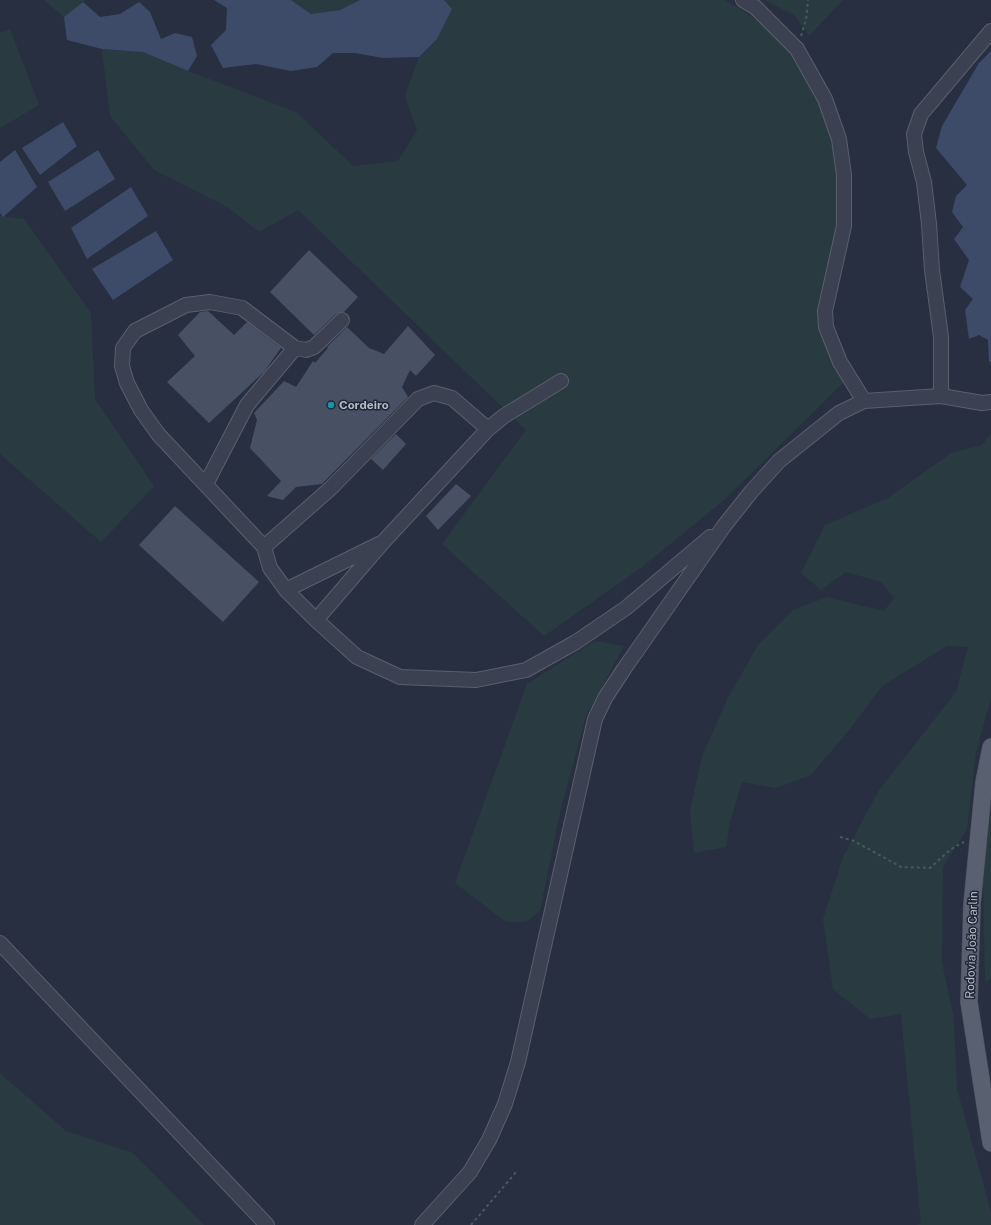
<!DOCTYPE html>
<html>
<head>
<meta charset="utf-8">
<style>
	body { margin:0 }
	canvas { display:block; background:#272f40 }
</style>
</head>
<body>
<canvas width="991" height="1225"></canvas>
<script>
const context = document.querySelector('canvas').getContext('2d');
context.lineJoin = 'round';
function paint(path, color) {
  context.fillStyle = color;
  context.fill(path, 'evenodd');
}
function poly(rows) {
  const path = new Path2D();
  for (const r of rows) {
    path.moveTo(r[0], r[1]);
    for (let i = 2; i < r.length; i += 2) path.lineTo(r[i], r[i + 1]);
  }
  return path;
}
function trace(path, color, width, dash) {
  context.strokeStyle = color;
  context.lineWidth = width;
  context.lineCap = dash ? 'butt' : 'round';
  context.setLineDash(dash || []);
  context.stroke(path);
}
function drawText(font, color, halo, rows, align = 'center') {
  context.font = font + ' "Public Sans",sans-serif';
  context.lineWidth = 3;
  context.setLineDash([]);
  context.textBaseline = 'middle';
  context.strokeStyle = halo;
  context.fillStyle = color;
  for (const [text, x, y, turn = 0] of rows) {
    context.save();
    context.translate(x, y);
    context.rotate((+turn || 0) * Math.PI / 180);
    context.textAlign = isNaN(turn) ? turn : align;
    if (halo) context.strokeText(text, 0, 0);
    context.fillText(text, 0, 0);
    context.restore();
  }
}
const green = poly([
	[44,0,86,0,64,17],
	[291,0,360,0,340,10,311,14],
	[444,0,725,0,747,13,783,41,825,112,837,169,836,243,820,304,820,331,844,382,723,501,642,567,544,636,442,544,526,430,298,210,259,232,229,208,154,170,110,116,102,49,143,52,188,71,296,112,353,166,398,161,417,130,405,96,419,57,437,39,452,9],
	[764,0,843,0,809,36,794,15],
	[10,29,39,105,0,128,0,33],
	[0,216,24,219,91,313,95,399,154,486,101,542,0,454],
	[991,433,991,698,976,753,967,829,943,867,942,963,954,1019,957,1089,991,1212,991,1225,916,1225,921,1223,901,1014,870,1019,833,989,823,919,843,857,879,790,956,692,968,647,947,646,882,686,850,729,811,775,776,788,742,782,730,822,726,847,694,853,690,811,702,756,728,698,758,645,793,610,827,597,884,611,894,598,881,582,846,572,821,590,801,573,825,525,888,498,951,453,982,445],
	[595,641,624,646,586,716,560,812,540,911,526,922,506,922,455,883,527,684],
	[991,803,991,979,985,982,983,881],
	[0,1073,66,1131,133,1153,204,1225,0,1225]
]);
const water = poly([
	[214,0,291,0,311,14,340,10,360,0,444,0,452,9,437,39,419,57,383,58,355,53,333,53,317,67,291,71,256,64,223,68,211,45,226,30,227,8],
	[83,2,100,17,120,14,139,2,150,12,161,39,175,33,192,37,197,56,188,71,143,52,102,49,67,40,64,17],
	[991,51,991,361,989,362,988,340,979,335,969,339,965,310,973,299,960,287,969,260,954,239,963,227,952,212,956,196,967,185,936,148,942,126,979,63],
	[63,122,77,146,40,175,22,148],
	[15,150,37,187,3,217,0,213,0,162],
	[98,150,115,179,65,211,48,182],
	[131,187,148,216,87,259,71,228],
	[156,231,173,260,113,300,92,269]
]);
const building = poly([
	[309,250,358,297,344,312,336,314,314,335,270,292],
	[208,311,234,335,247,322,281,348,264,372,209,423,167,382,195,356,178,335,200,312],
	[408,326,435,355,416,376,410,370,402,387,408,397,322,484,296,487,283,500,267,496,281,481,250,448,257,420,254,413,284,381,296,387,313,361,315,363,328,348,327,347,347,327,369,348,384,354],
	[396,434,406,444,383,470,371,459],
	[456,484,471,496,438,530,426,516],
	[175,506,259,582,223,622,139,545]
]);
const path = poly([
	[801,36,806,20,808,0],
	[840,837,854,841,901,867,930,868,951,849,964,842],
	[471,1225,517,1171]
]);
const minor = poly([
	[743,0,755,7,797,49,825,99,839,139,844,175,844,226,825,311,826,327,840,362,864,401],
	[295,348,242,308,210,302,186,305,135,331,123,348,122,366,127,383,141,410,158,434,264,547,270,568,286,590,316,620,357,657,400,677,476,680,526,670,576,642,626,608,710,537],
	[941,396,941,337,932,270,929,224,924,182,916,152,914,134,921,114,991,31],
	[206,484,247,405,295,348,306,350,314,347,342,320],
	[264,547,331,488,418,399,434,393,452,398,488,429],
	[286,590,379,544],
	[316,620,384,541,488,429,504,416,561,381],
	[0,943,267,1225],
	[422,1225,470,1172,489,1140,505,1104,518,1062,595,719,605,698,624,669,724,526,751,492,779,461,839,413,864,401,941,396,982,403,991,402]
]);
const major = poly([
	[991,747,984,782,972,904,969,1002,991,1143]
]);
const markers = [
	[331,405,4,"#0f9aa8"]
];
const poiNames = [
	["Cordeiro",339,405]
];
const streetNames = [
	["Rodovia João Carlin",972,945,-88]
];
paint(green, '#293b41');
paint(water, '#3d4a68');
paint(building, '#485064');
trace(minor, '#595f6d', 16);
trace(major, '#454a59', 18);
trace(path, '#47585e', 2, [3, 3]);
trace(minor, '#3b4150', 14);
trace(major, '#596070', 17);
for (const [x, y, r, color] of markers) {
  const dot = new Path2D();
  dot.arc(x, y, r, 0, 2 * Math.PI);
  context.fillStyle = color;
  context.fill(dot);
  trace(dot, '#202635', 1.5);
}
drawText('bold 12px', '#b8bdca', '#202635', poiNames, 'left');
drawText('12px', '#b8bdca', '#202635', streetNames);
</script>
</body>
</html>
